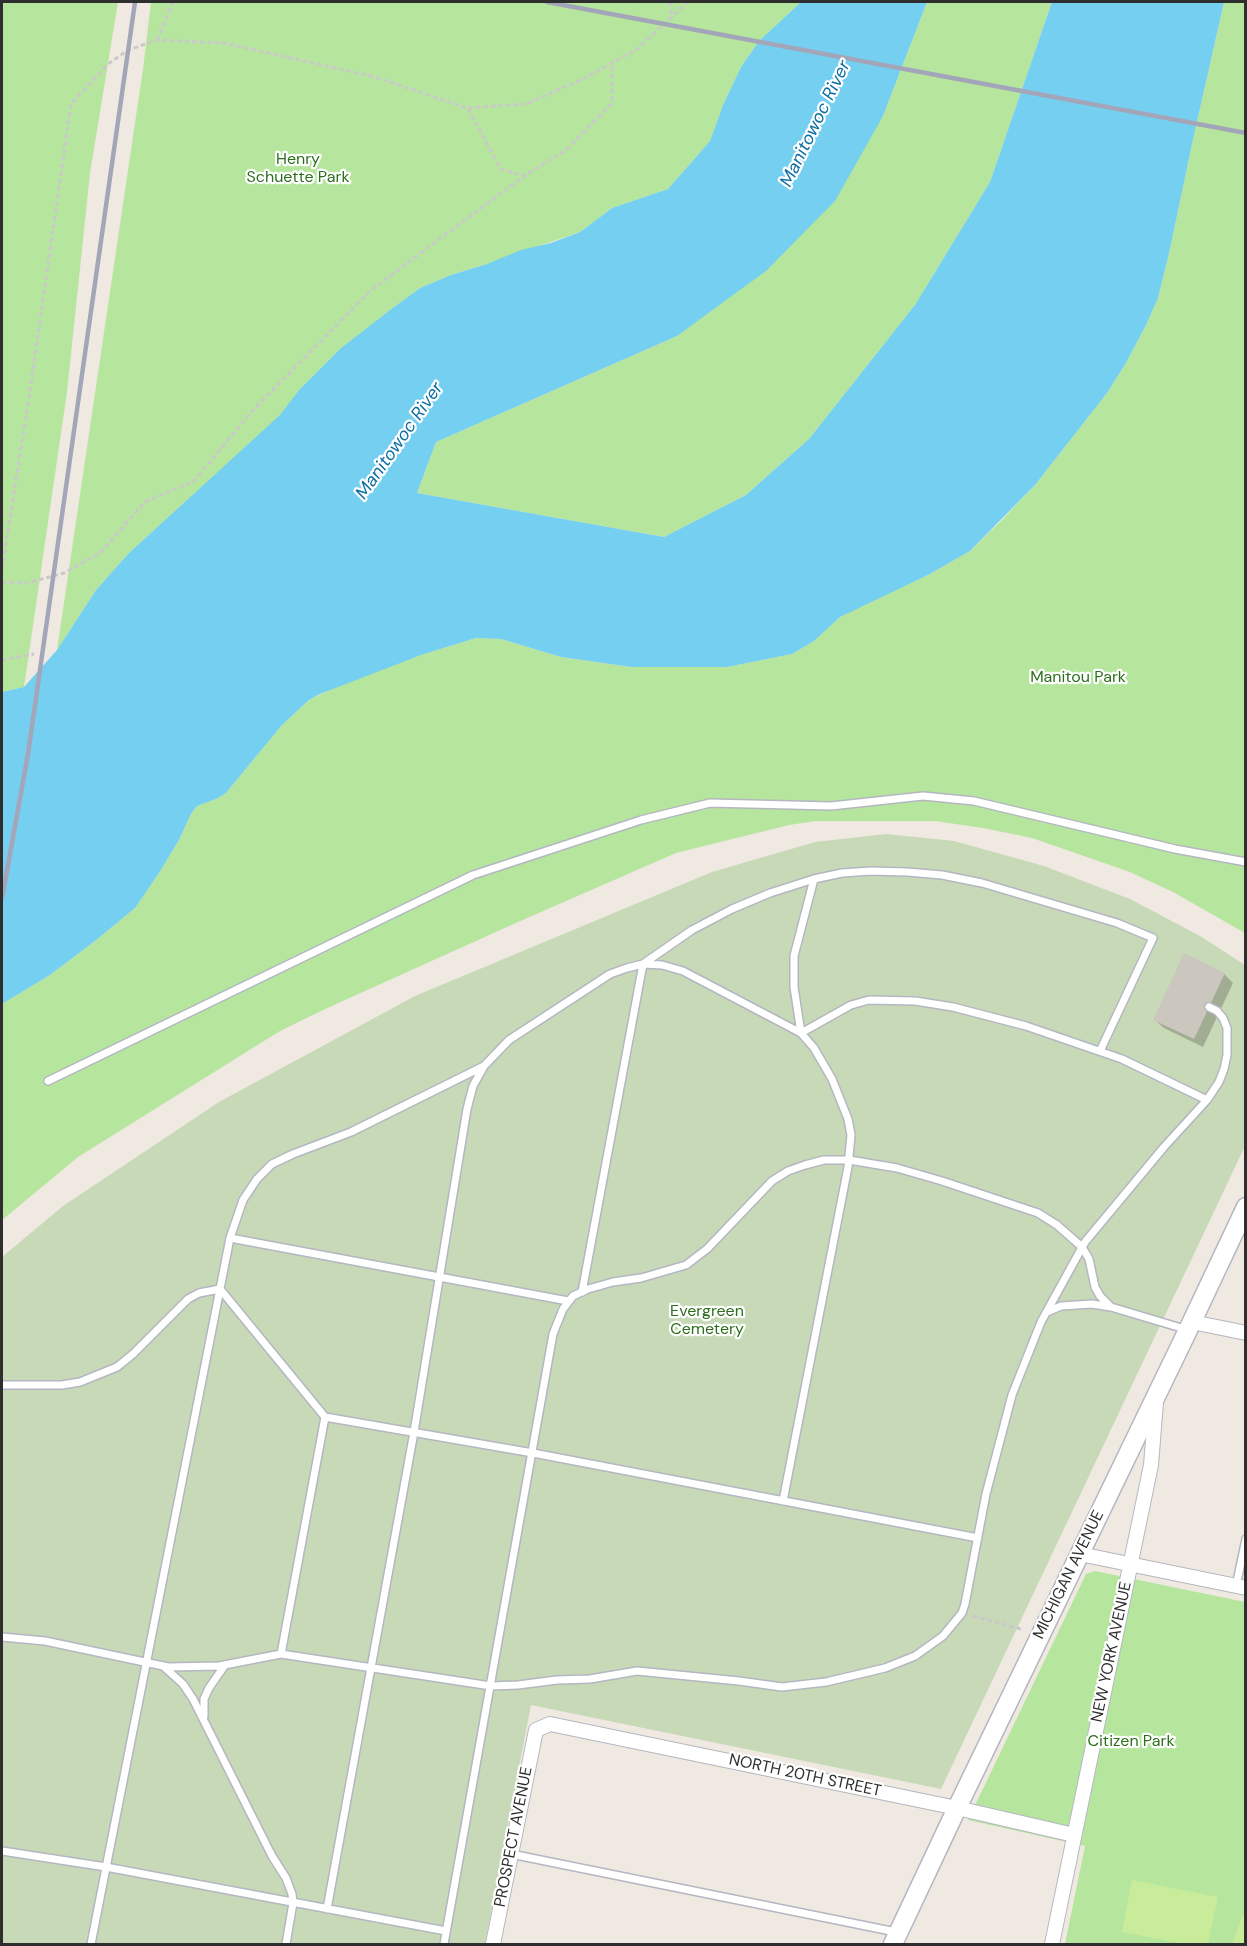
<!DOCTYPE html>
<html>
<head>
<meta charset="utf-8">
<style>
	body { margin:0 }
	#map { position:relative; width:1247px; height:1946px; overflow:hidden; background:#efe9e1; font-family:"DM Sans",sans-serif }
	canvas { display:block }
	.frame { position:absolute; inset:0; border:3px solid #2e2e2e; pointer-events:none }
</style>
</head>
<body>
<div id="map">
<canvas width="1247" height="1946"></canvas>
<div class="frame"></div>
</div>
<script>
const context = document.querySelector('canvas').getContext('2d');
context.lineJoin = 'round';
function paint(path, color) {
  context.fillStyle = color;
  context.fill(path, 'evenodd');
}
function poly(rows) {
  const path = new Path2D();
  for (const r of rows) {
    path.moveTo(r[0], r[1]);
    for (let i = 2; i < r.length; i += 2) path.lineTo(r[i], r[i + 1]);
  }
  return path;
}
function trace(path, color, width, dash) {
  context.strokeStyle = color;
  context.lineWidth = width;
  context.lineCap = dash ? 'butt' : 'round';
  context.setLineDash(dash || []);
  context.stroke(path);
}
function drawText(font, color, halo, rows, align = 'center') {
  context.font = font + ' "DM Sans",sans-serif';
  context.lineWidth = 4.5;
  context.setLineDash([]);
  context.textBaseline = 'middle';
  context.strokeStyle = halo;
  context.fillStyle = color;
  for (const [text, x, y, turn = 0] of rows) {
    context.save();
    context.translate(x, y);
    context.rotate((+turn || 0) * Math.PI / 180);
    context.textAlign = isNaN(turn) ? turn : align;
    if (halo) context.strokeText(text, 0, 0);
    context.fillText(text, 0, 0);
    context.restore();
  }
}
const green = poly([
	[2,2,118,2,90,173,67,392,24,687,2,692],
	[151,2,801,2,759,41,741,67,723,105,710,141,668,189,612,208,580,232,487,264,451,275,420,288,390,310,341,348,299,390,281,415,129,553,96,590,57,650,143,69],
	[927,2,1052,2,990,182,915,305,809,439,746,495,664,537,417,493,436,442,677,336,883,116],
	[1224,2,1245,2,1245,933,1173,892,1130,872,1032,838,983,828,935,821,816,821,789,825,676,853,527,918,325,1009,280,1031,78,1157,2,1220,2,1004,50,975,95,941,135,908,159,873,179,840,191,814,197,806,216,799,226,793,282,725,309,700,349,681,421,655,476,638,501,639,561,657,631,667,727,667,792,654,814,641,840,617,855,609,928,575,970,551,1001,521,1035,485,1107,393,1126,363,1146,325,1158,298,1170,249,1192,144],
	[1095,1571,1245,1602,1245,1944,1065,1944,1085,1846,968,1820,1086,1574]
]);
const cemetery = poly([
	[886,834,954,841,1044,866,1130,899,1200,936,1245,965,1245,1146,941,1789,531,1705,485,1944,2,1944,2,1257,63,1206,219,1102,415,996,712,872,815,842]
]);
const pitch = poly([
	[1132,1880,1218,1897,1208,1944,1184,1944,1122,1932],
	[1245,1911,1245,1944,1232,1944,1241,1920]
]);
const water = poly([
	[801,2,927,2,883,116,835,201,766,271,677,336,436,442,417,493,664,537,746,495,809,439,915,305,990,182,1052,2,1224,2,1192,144,1170,249,1158,298,1146,325,1126,363,1107,393,1035,485,970,551,928,575,840,617,814,641,792,654,727,667,631,667,561,657,501,639,476,638,421,655,320,694,309,700,282,725,226,793,216,799,197,806,191,814,179,840,159,873,135,908,95,941,50,975,2,1004,2,692,24,687,57,650,96,590,129,553,280,415,299,390,341,348,390,310,420,288,451,275,487,264,521,250,551,243,580,232,612,208,668,189,710,141,723,105,741,67,759,41]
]);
const shadow = poly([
	[1224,974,1233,983,1203,1047,1164,1028,1155,1020]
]);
const building = poly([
	[1184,953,1225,973,1194,1039,1153,1020]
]);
const path = poly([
	[670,2,672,17],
	[157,40,173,2],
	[468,109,501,169,524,176,566,150,612,103,612,63],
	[2,569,30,391,71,104,108,64,128,50,157,40,224,43,375,77,467,108,526,104,585,78,637,49,688,2],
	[2,582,27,583,64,573,100,553,145,502,194,481,252,411,371,290,524,176],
	[2,660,34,654],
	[973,1616,1021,1629]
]);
const service = poly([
	[814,879,794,956,794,987,801,1033,851,1005,869,1000,915,1001,953,1007,1026,1026,1122,1059,1207,1100],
	[48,1081,473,875,641,820,710,803,831,806,923,796,974,801,1175,849,1246,862],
	[230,1238,568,1301],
	[582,1292,643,964,692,930,732,909,770,893,814,879,842,873,871,871,907,872,942,875,982,883,1117,923,1153,938,1100,1051],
	[1047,1312,1061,1306,1092,1304,1111,1307,1188,1330],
	[2,1385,62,1385,80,1382,117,1367,133,1354,188,1299,199,1293,220,1289,325,1417,281,1654],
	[325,1417,533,1453,978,1538],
	[1236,1586,1246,1539],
	[2,1637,45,1641,168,1667,219,1666,281,1654,491,1686,518,1685,557,1680,590,1679,637,1671,739,1681,782,1687,826,1682,885,1668,915,1656,943,1636,962,1613,965,1604,986,1494,1012,1395,1041,1322,1085,1242,1164,1147,1207,1100,1219,1082,1224,1069,1227,1055,1227,1028,1223,1018,1217,1011,1209,1007],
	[163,1666,183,1684,193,1699,272,1856,286,1878,292,1894,293,1903,286,1944],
	[204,1716,204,1699,209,1688,225,1665],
	[2,1851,106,1867,446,1931],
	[511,1854,896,1932],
	[327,1909,414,1432,467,1109,473,1086,484,1066,509,1040,610,974,627,968,643,964,662,965,683,971,801,1033,814,1048,832,1079,848,1119,851,1135,848,1167,783,1501],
	[91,1944,230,1238,243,1200,257,1179,272,1164,293,1154,351,1132,484,1066],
	[444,1944,553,1334,563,1309,573,1296,588,1289,613,1282,641,1278,686,1265,707,1249,772,1181,788,1171,805,1165,824,1160,849,1160,897,1168,942,1181,1038,1213,1057,1225,1082,1247,1089,1259,1095,1287,1100,1296,1111,1307]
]);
const minor = poly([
	[1192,1322,1246,1333],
	[1080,1554,1246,1588],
	[493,1944,536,1730,550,1724,957,1808,1074,1835],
	[1052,1944,1151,1465,1156,1402]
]);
const tertiary = poly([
	[893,1944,957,1808,1188,1330,1246,1207]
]);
const rail = poly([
	[547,2,1246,133],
	[2,898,28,754,135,2]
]);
const parkNames = [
	["Henry",298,160],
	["Schuette Park",298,178],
	["Manitou Park",1078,678],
	["Evergreen",707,1312],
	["Cemetery",707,1330],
	["Citizen Park",1131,1742]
];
const streetNames = [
	["MICHIGAN AVENUE",1069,1575,-64],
	["NEW YORK AVENUE",1112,1652,-78],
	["NORTH 20TH STREET",805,1776,12],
	["PROSPECT AVENUE",514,1837,-79]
];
const waterNames = [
	["Manitowoc River",816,124,-64],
	["Manitowoc River",400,441,-55]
];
paint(green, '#b6e59e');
paint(cemetery, '#c8d9b8');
paint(pitch, '#c9ec9a');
paint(water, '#75cff0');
paint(shadow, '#0003');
paint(building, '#cbc7bf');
trace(service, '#b4b7c1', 10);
trace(minor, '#b4b7c1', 16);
trace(tertiary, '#b4b7c1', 21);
trace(path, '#c9c9c9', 3, [4.5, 3]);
trace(service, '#fff', 7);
trace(minor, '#fff', 14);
trace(tertiary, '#fff', 18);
trace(rail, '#a3a6b8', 4.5);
drawText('16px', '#2c6e1b', '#fff', parkNames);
drawText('16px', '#2e2e2e', '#fff', streetNames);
drawText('italic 18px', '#0d6fa3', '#fff', waterNames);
</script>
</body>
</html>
